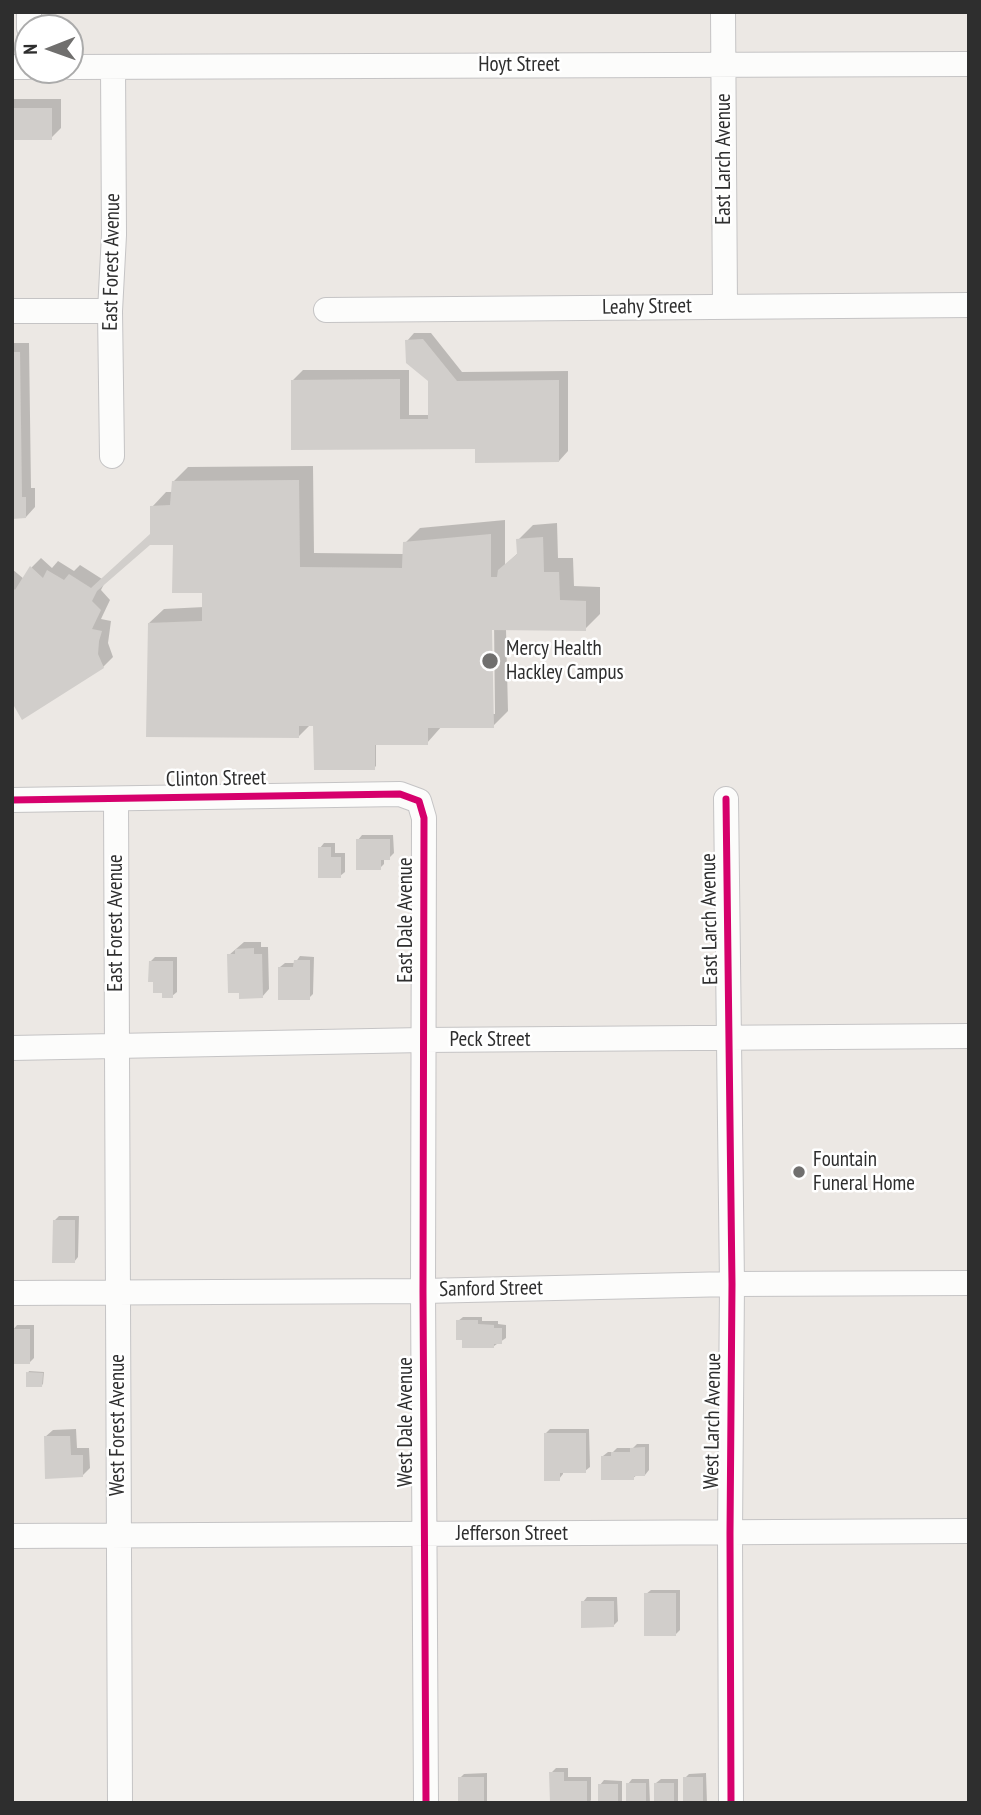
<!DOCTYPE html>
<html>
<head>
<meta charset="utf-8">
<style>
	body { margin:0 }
	#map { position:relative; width:981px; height:1815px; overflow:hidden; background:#ece8e4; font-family:"PT Sans Narrow",sans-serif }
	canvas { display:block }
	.frame { position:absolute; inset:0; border:14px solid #2e2e2e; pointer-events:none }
	.north { position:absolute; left:14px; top:14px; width:70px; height:70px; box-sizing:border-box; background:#fff; border:2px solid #ababab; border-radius:50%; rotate:269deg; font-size:19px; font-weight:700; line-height:28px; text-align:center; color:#2e2e2e }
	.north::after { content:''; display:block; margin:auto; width:24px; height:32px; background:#706f6e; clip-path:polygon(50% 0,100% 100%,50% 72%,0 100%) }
</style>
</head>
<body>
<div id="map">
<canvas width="981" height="1815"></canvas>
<div class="frame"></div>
<div class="north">N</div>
</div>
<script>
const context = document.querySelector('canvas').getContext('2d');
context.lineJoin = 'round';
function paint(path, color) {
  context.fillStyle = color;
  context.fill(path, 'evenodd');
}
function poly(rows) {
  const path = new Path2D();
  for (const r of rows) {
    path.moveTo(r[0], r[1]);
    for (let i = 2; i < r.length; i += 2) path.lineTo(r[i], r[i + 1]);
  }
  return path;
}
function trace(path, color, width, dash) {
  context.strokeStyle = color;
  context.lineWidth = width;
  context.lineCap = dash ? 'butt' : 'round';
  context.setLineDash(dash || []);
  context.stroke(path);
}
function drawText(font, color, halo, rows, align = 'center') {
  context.font = font + ' "PT Sans Narrow",sans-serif';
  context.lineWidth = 5;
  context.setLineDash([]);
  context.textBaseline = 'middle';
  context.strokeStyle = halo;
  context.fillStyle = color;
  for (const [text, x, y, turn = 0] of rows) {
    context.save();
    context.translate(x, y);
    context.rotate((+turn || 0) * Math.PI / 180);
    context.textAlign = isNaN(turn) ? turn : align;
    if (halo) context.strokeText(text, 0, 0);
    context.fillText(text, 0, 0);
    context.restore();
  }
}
const shadow = poly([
	[12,99,61,99,61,128,51,138,12,138],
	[414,333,431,333,462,372,568,371,568,451,559,461,477,448,293,380,303,370,409,370,409,415,430,415,430,381,407,341],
	[12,343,29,343,31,488,35,488,35,507,26,517,12,517],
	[313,466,314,553,404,554,405,543,420,528,505,520,505,565,518,553,518,540,533,525,557,523,558,558,573,558,574,586,600,587,600,614,585,629,506,629,508,711,493,726,442,726,427,743,376,744,376,766,374,768,315,724,310,725,298,737,149,623,164,609,204,607,203,592,174,544,149,543,105,582,101,590,110,600,101,619,111,621,108,643,113,657,103,667,12,706,12,569,24,579,32,567,41,558,52,568,58,561,74,571,80,565,102,579,152,534,152,507,166,492,173,492,173,482,188,467],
	[494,621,495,714,492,714,490,622],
	[362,835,393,835,394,853,389,858,384,858,384,864,380,868,358,840],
	[324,843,335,843,335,853,345,853,345,872,340,876,320,848],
	[244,942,261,942,261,947,268,947,269,989,262,997,229,955],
	[300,956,314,957,313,994,309,998,280,967,285,963,295,963],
	[155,957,177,957,177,992,172,996,150,962],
	[59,1216,79,1216,78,1257,74,1262,54,1221],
	[463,1317,482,1317,482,1321,498,1321,498,1324,506,1325,506,1338,494,1346,458,1321],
	[17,1325,34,1325,34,1358,29,1363,13,1330],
	[29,1371,44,1372,43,1384,42,1385,28,1373],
	[76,1429,77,1448,89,1448,90,1468,82,1476,45,1437,53,1430],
	[550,1429,589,1429,590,1467,585,1471,563,1472,563,1474,559,1479,546,1433],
	[637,1444,649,1444,649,1470,645,1475,637,1475,633,1478,603,1456,608,1452,613,1452,617,1448,633,1448],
	[651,1590,680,1590,680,1630,676,1634,646,1594],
	[587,1597,617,1597,618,1621,613,1626,583,1602],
	[556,1768,568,1768,568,1777,591,1777,591,1800,589,1803,551,1803,551,1773],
	[487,1773,487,1803,460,1803,460,1778,464,1774],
	[706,1773,707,1803,685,1803,685,1778,689,1774],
	[632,1779,649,1779,650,1803,628,1803,628,1784],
	[661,1779,678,1779,678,1803,656,1803,656,1783],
	[604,1780,622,1781,622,1803,600,1803,600,1785]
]);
const building = poly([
	[12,108,52,108,52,140,12,140],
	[423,339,457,381,559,380,559,462,475,463,475,449,291,450,291,380,400,379,400,419,428,419,428,381,406,363,405,340],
	[12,352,20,352,22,497,26,497,26,518,12,519],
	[299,480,300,567,402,568,403,542,491,534,491,577,497,577,498,570,517,554,516,539,543,537,544,572,559,572,560,600,586,601,586,631,492,630,494,728,428,728,428,745,375,745,375,770,314,770,313,726,299,726,299,738,146,737,148,623,202,621,202,593,172,593,173,545,150,545,97,591,92,601,101,610,92,629,102,631,99,641,98,654,104,668,22,720,14,706,12,708,12,587,15,590,30,566,43,578,47,570,64,580,69,574,91,588,150,534,150,506,170,505,172,481],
	[356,839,390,839,390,860,381,860,381,870,356,870],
	[318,847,331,847,331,857,341,857,341,878,318,878],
	[254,948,254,954,262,954,263,998,239,999,239,993,228,993,227,954,235,954,235,949],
	[294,960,310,960,310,1000,278,1000,278,967,293,967],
	[149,961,173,961,173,998,162,998,162,993,153,993,153,982,148,982],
	[53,1220,75,1220,75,1263,52,1263],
	[456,1320,478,1320,478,1324,494,1325,494,1328,502,1328,502,1344,494,1344,494,1348,462,1348,462,1340,456,1340],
	[12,1329,30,1329,30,1364,12,1364],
	[26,1372,43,1373,42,1387,26,1387],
	[544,1433,586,1433,586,1473,560,1473,560,1481,544,1481],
	[44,1436,70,1436,71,1455,83,1455,83,1477,45,1479],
	[645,1447,645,1476,634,1476,634,1480,601,1480,601,1456,611,1456,611,1452,630,1452,630,1448],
	[644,1593,676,1593,676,1636,644,1636],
	[581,1601,614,1601,614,1627,581,1628],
	[549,1772,564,1772,564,1781,587,1781,587,1803,550,1803],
	[458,1777,484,1777,484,1803,458,1803],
	[683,1777,703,1777,703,1803,683,1803],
	[626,1783,646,1783,646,1803,626,1803],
	[654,1783,674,1783,674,1803,654,1803],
	[598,1784,618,1784,618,1803,598,1803]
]);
const minor = poly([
	[29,12,29,28],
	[723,12,725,306],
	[12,67,28,67],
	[70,67,969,64],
	[326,310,969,305],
	[12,311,110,311],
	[112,456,110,311,114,235,113,67],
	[116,799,120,1803],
	[726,799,732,1284,730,1533,731,1803],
	[12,800,400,794,419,801,424,818,423,1291,426,1803],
	[12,1048,423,1040,969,1036],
	[12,1293,423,1291,732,1284,969,1283],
	[12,1536,969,1531]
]);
const cycleway = poly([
	[726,799,732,1284,730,1533,731,1803],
	[12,800,400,794,419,801,424,818,423,1291,426,1803]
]);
const markers = [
	[490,661,9,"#706f6e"],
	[799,1172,7,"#706f6e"]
];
const streetNames = [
	["Hoyt Street",519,65],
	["East Larch Avenue",724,159,-90],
	["East Forest Avenue",112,262,-89],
	["Leahy Street",647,307,-1],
	["Clinton Street",216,779,-1],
	["East Larch Avenue",710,919,-91],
	["East Dale Avenue",406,920,-90],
	["East Forest Avenue",116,923,-90],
	["Peck Street",490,1040],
	["Sanford Street",491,1289,-1],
	["West Larch Avenue",713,1421,-89],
	["West Dale Avenue",406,1422,-90],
	["West Forest Avenue",118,1425,-90],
	["Jefferson Street",512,1534]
];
const poiNames = [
	["Mercy Health",506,649],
	["Hackley Campus",506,673],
	["Fountain",813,1160],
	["Funeral Home",813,1184]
];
paint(shadow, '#0003');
paint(building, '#d1cecb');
trace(minor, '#c5c4c5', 26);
trace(minor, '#fcfcfb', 24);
trace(cycleway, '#d6006c', 7);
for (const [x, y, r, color] of markers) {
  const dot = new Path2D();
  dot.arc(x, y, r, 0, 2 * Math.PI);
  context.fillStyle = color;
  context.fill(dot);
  trace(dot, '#fff', 2.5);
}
drawText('21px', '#2e2e2e', '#fff', streetNames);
drawText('21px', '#2e2e2e', '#fff', poiNames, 'left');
</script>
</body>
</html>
